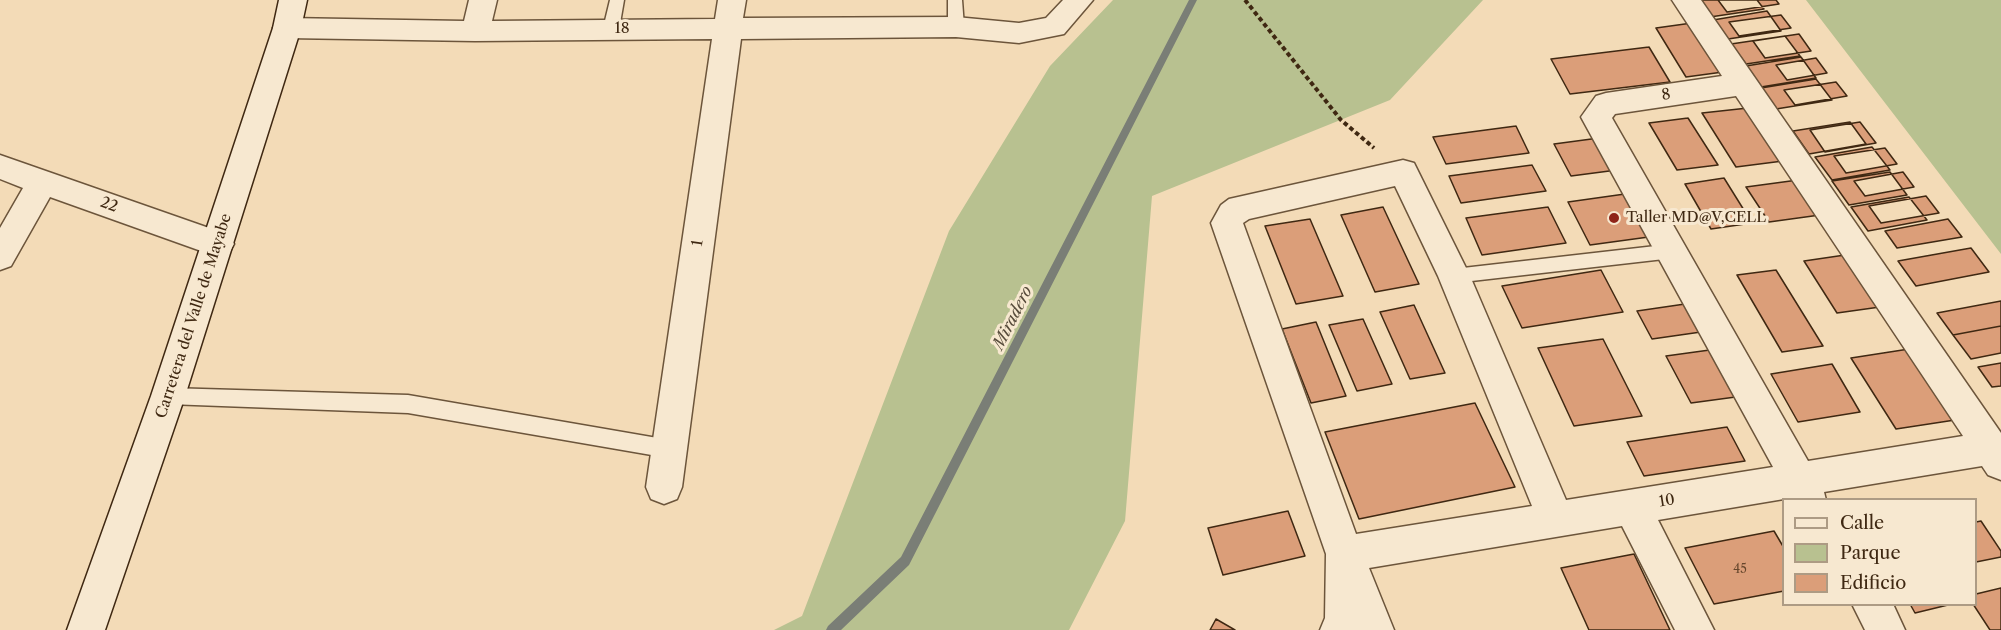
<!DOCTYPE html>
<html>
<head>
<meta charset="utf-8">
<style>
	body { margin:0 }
	#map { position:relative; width:2001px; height:630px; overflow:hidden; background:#f3dbb7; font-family:"Libre Caslon Text",serif }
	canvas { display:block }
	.legend { position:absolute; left:1782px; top:498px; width:195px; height:108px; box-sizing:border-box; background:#f7e8d0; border:2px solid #ad9b84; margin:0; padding:8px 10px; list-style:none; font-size:18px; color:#3f2812 }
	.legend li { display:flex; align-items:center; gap:12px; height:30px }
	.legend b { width:30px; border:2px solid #ad9b84 }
</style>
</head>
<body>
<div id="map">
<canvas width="2001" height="630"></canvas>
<ul class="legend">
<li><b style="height:8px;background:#f7e8d0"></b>Calle</li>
<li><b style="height:16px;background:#b8c190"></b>Parque</li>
<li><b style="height:16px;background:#db9e79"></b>Edificio</li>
</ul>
</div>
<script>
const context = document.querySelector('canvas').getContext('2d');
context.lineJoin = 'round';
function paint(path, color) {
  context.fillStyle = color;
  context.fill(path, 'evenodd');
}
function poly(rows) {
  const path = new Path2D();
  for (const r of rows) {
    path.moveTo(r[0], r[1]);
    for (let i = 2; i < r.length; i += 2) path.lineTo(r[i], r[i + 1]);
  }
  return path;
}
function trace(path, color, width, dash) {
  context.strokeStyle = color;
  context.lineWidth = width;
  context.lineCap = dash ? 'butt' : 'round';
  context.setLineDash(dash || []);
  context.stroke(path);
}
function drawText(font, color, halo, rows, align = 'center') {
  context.font = font + ' "Libre Caslon Text",serif';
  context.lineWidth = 6;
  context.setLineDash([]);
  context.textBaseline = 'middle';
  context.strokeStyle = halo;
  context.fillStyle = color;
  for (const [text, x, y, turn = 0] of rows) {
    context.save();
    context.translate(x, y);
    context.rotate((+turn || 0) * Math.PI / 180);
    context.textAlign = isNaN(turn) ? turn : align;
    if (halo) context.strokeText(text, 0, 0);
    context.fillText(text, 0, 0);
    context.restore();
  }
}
const green = poly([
	[1113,0,1483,0,1390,100,1152,196,1125,521,1069,630,774,630,802,616,949,231,1050,66],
	[1806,0,2001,0,2001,254]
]);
const stream = poly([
	[1189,0,1197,0,909,565,841,630,826,630,828,626,901,557,1189,0]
]);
const building = poly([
	[1698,0,1757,0,1764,9,1710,17,1698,0],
	[1718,0,1776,0,1779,4,1727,12,1718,0],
	[1767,11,1781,31,1728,39,1713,20,1767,11],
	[1781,15,1791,28,1739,36,1729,22,1781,15],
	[1692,23,1723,72,1686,77,1656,28,1692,23],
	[1799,34,1811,51,1765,58,1753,41,1799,34],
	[1785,36,1800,56,1746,64,1731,44,1785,36],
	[1649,47,1670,82,1570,94,1551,59,1649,47],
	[1801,57,1816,78,1761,87,1746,66,1801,57],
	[1816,58,1827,73,1787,80,1776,65,1816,58],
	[1816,79,1832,100,1776,109,1761,88,1816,79],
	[1836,82,1847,96,1795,105,1784,90,1836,82],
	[1748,108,1783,161,1736,167,1702,113,1748,108],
	[1688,118,1718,165,1677,170,1649,123,1688,118],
	[1850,122,1866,144,1809,154,1793,131,1850,122],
	[1860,122,1876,143,1825,152,1810,130,1860,122],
	[1516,126,1529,153,1446,164,1433,137,1516,126],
	[1599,138,1617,170,1571,176,1554,144,1599,138],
	[1872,147,1890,170,1832,180,1815,157,1872,147],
	[1885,148,1897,164,1846,173,1834,156,1885,148],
	[1532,165,1546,191,1461,203,1449,176,1532,165],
	[1890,172,1907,195,1849,205,1832,181,1890,172],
	[1903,172,1914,187,1865,196,1854,181,1903,172],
	[1724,178,1752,223,1711,229,1685,184,1724,178],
	[1798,180,1820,215,1769,222,1746,187,1798,180],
	[1632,193,1656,236,1590,245,1568,202,1632,193],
	[1926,196,1939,213,1881,223,1869,206,1926,196],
	[1909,197,1927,220,1868,231,1851,207,1909,197],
	[1383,207,1419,284,1375,292,1341,215,1383,207],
	[1548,207,1566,243,1482,255,1466,218,1548,207],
	[1310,219,1343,296,1296,304,1265,226,1310,219],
	[1948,219,1962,237,1897,248,1885,231,1948,219],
	[1971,248,1989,272,1916,286,1898,261,1971,248],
	[1845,255,1880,307,1837,313,1804,261,1845,255],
	[1601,270,1623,312,1522,328,1502,286,1601,270],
	[1776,270,1823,346,1782,352,1737,275,1776,270],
	[2001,301,2001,326,1953,335,1937,313,2001,301],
	[1685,304,1701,332,1652,339,1637,311,1685,304],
	[1414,305,1445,373,1410,379,1380,312,1414,305],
	[1363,319,1392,384,1357,391,1329,325,1363,319],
	[1316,322,1346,396,1311,403,1282,329,1316,322],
	[2001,326,2001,353,1971,359,1953,335,2001,326],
	[1603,339,1642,416,1574,426,1538,348,1603,339],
	[1717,349,1743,396,1691,403,1666,356,1717,349],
	[1909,349,1955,420,1896,429,1851,358,1909,349],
	[2001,363,2001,386,1992,387,1978,367,2001,363],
	[1832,364,1860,412,1798,422,1771,374,1832,364],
	[1475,403,1515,487,1359,519,1325,432,1475,403],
	[1727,427,1745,461,1644,476,1627,442,1727,427],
	[1288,511,1305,556,1223,575,1208,528,1288,511],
	[1981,521,2001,551,2001,557,1976,562,1976,522,1981,521],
	[1774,531,1784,548,1784,591,1714,604,1685,548,1774,531],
	[1634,554,1670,630,1589,630,1561,568,1634,554],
	[2001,588,2001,630,1990,630,1973,604,1976,604,1976,594,2001,588],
	[1910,604,1952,604,1915,613,1910,604],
	[1216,619,1235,630,1210,630,1216,619]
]);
const path = poly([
	[1245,0,1341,120,1374,148]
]);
const lane = poly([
	[610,0,624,0,619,29,616,33,611,35,606,33,603,29,610,0],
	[948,0,962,0,964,27,961,31,951,31,948,27,948,0],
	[1673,244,1679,246,1682,251,1679,256,1673,258,1454,283,1448,281,1445,276,1448,271,1454,269,1673,244],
	[168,388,408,395,669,440,676,443,679,449,676,455,669,458,408,413,168,404,161,402,159,396,161,390,168,388]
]);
const street = poly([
	[469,0,497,0,492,21,715,19,718,0,746,0,743,18,956,17,1019,23,1046,18,1063,0,1093,0,1064,34,1019,43,956,37,741,39,682,487,677,499,664,504,651,499,646,487,712,39,475,41,287,38,277,35,273,28,277,21,287,18,464,21,469,0],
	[1672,0,1701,0,2001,433,2001,480,1988,475,1982,466,1824,492,1826,500,1790,498,1658,520,1714,630,1675,630,1622,526,1369,568,1394,630,1320,630,1325,618,1326,554,1211,223,1221,205,1229,199,1403,160,1414,163,1470,276,1566,500,1773,467,1581,117,1596,96,1606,93,1722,76,1672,0],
	[1736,96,1963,436,1808,461,1612,118,1615,114,1736,96],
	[1395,186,1438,276,1532,506,1356,534,1243,223,1249,219,1395,186],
	[0,155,229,235,234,244,229,253,218,257,50,197,11,266,0,270,0,228,23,188,0,179,0,155],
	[1852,604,1893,604,1905,630,1865,630,1852,604]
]);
const secondary = poly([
	[279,0,307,0,301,28,185,396,105,630,67,630,151,396,273,28,279,0]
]);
const markers = [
	[1614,218,6,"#8f2418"]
];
const numberNames = [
	["45",1740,570]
];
const streetNames = [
	["18",622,29],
	["8",1666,95,-8],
	["22",109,205,20],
	["1",698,243,-82],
	["Carretera del Valle de Mayabe",194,316,-72],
	["10",1667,501,-9]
];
const poiNames = [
	["Taller MD@V,CELL",1626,218]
];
const waterNames = [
	["Miradero",1013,318,-63]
];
paint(green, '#b8c190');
paint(stream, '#7a7e76');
paint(building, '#db9e79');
trace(building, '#3f2812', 1.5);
trace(lane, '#6c553b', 3);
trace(street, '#6c553b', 3);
trace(secondary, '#3f2812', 3);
trace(path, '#3f2812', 4, [4.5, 3]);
paint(lane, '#f7e8d0');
paint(street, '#f7e8d0');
paint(secondary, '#f7e8d0');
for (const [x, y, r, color] of markers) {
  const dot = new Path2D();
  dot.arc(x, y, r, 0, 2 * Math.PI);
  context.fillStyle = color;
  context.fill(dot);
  trace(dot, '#f7e8d0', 2);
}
drawText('12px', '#66462c', null, numberNames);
drawText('15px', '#3f2812', '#f7e8d0', streetNames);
drawText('15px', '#3f2812', '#f7e8d0', poiNames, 'left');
drawText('italic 16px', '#584c3c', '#f7e8d0', waterNames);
</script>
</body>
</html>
